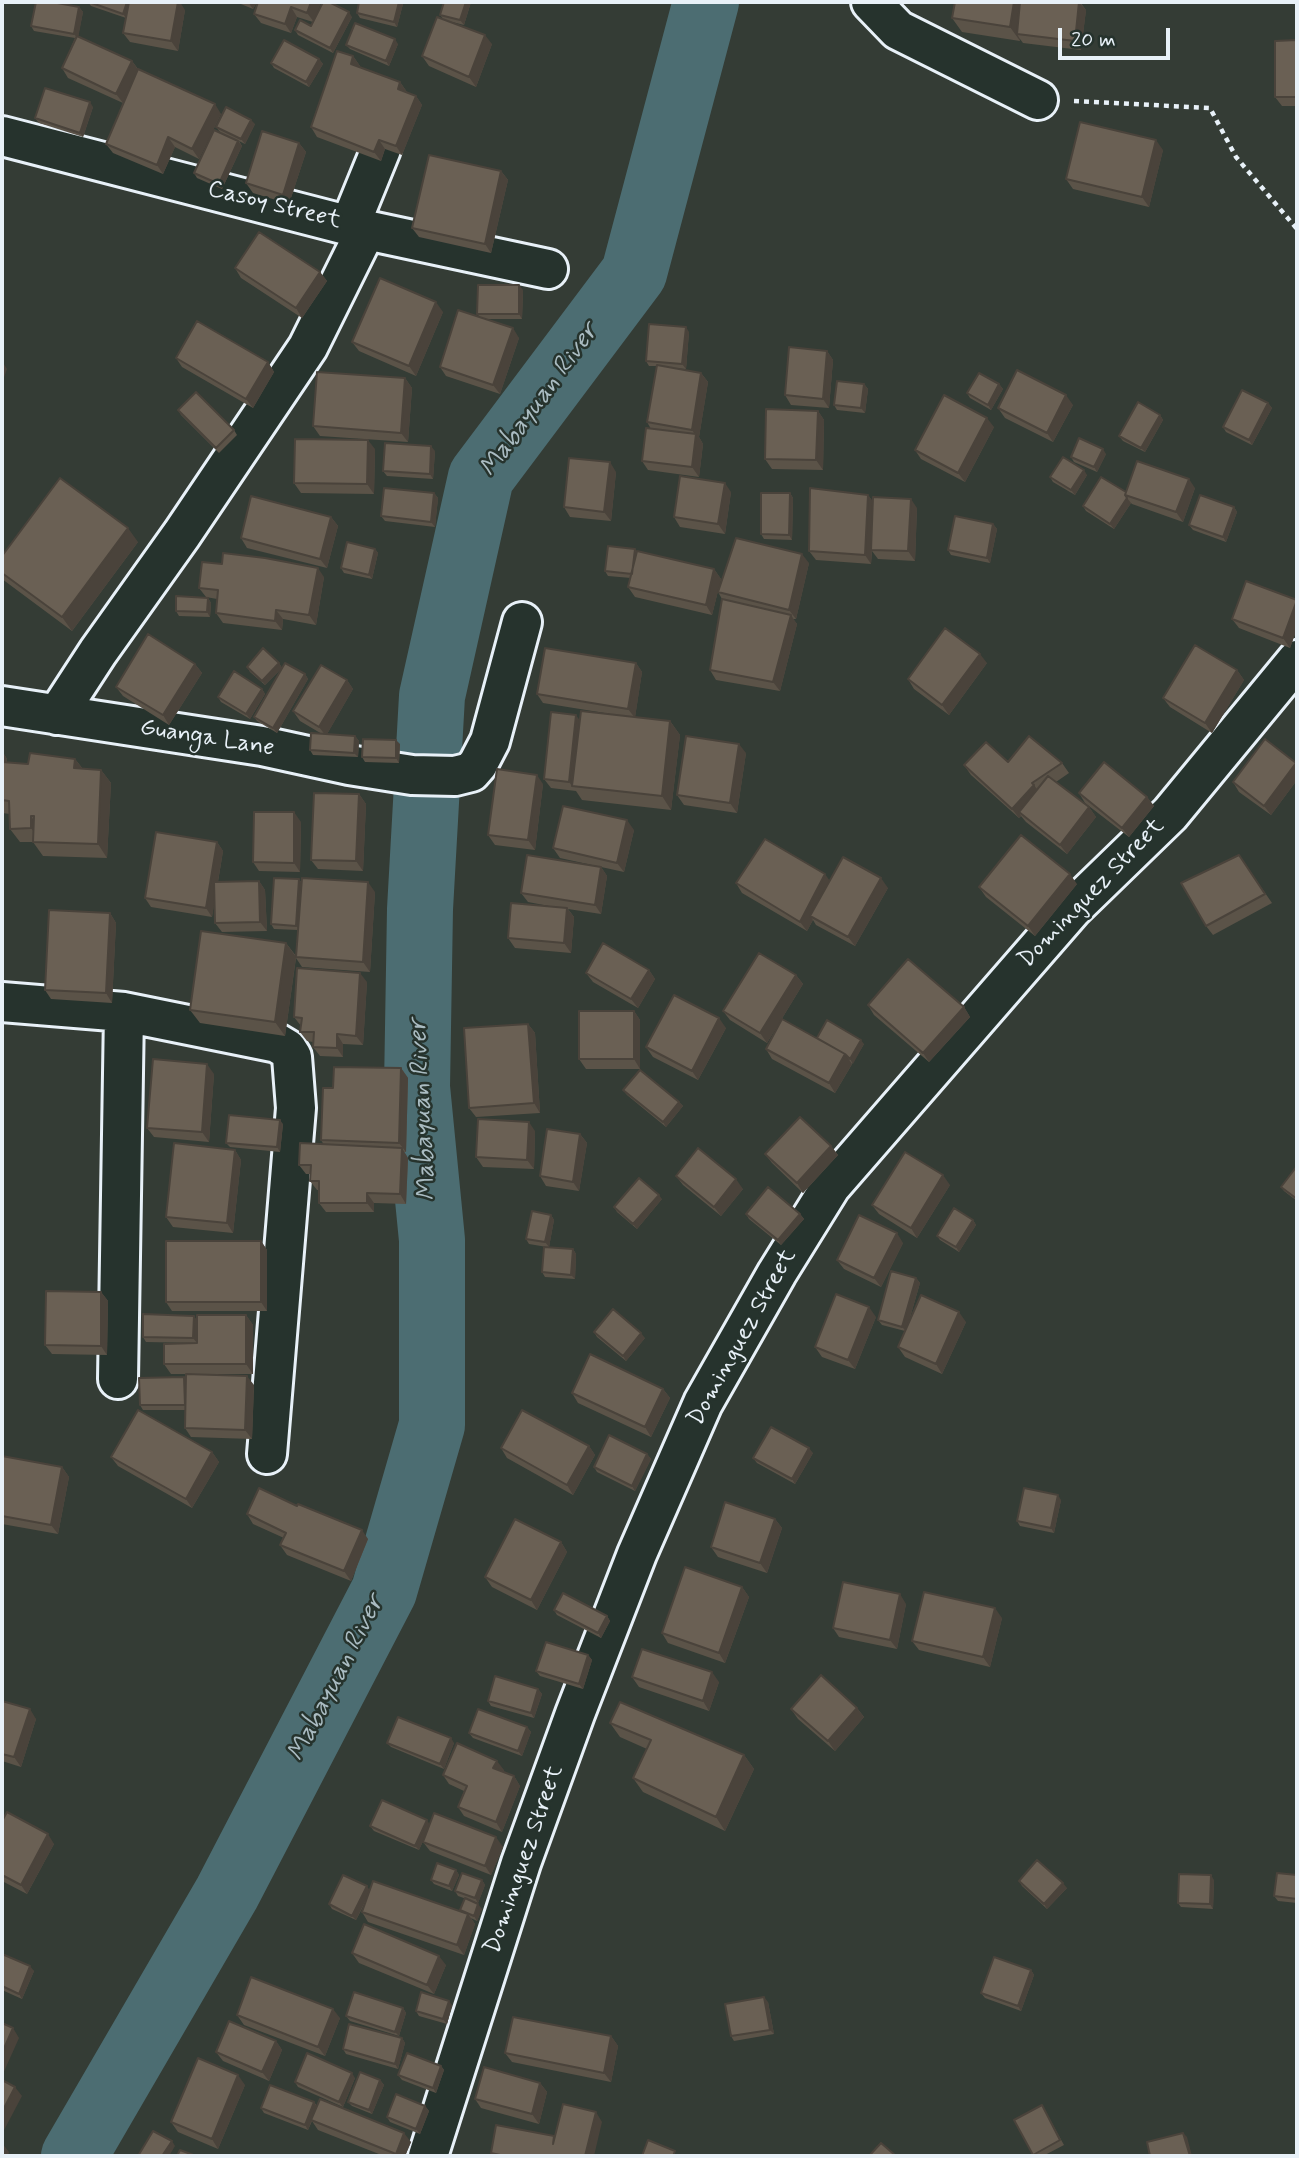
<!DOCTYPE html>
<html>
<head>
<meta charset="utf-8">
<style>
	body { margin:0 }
	#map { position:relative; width:1299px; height:2158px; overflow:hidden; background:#343c35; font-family:Mynerve,sans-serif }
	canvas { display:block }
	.frame { position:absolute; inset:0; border:4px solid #e8f1f8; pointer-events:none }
	.scale { position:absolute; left:1058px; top:28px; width:112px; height:32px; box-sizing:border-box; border:4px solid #e8f1f8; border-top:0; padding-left:9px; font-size:21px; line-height:24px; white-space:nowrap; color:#e8f1f8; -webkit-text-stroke:5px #26332d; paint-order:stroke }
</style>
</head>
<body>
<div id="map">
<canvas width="1299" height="2158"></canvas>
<div class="frame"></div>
<div class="scale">20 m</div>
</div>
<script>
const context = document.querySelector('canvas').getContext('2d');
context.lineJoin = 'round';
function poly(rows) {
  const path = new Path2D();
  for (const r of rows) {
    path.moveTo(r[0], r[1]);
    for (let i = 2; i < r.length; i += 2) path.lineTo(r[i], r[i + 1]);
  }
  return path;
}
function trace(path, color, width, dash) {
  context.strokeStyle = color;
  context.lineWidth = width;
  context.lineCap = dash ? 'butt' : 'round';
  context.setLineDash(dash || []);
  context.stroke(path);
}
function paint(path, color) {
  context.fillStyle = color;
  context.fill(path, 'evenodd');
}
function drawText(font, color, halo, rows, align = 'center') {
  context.font = font + ' Mynerve,sans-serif';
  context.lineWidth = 5;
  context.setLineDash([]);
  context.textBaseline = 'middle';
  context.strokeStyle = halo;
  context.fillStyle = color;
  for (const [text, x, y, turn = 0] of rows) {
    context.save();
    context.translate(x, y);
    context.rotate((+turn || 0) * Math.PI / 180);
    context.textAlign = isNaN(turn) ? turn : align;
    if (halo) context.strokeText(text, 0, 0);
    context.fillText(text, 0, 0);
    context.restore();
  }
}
const river = poly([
	[74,2156,227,1893,384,1591,432,1425,432,1240,417,1087,420,909,432,696,481,477,634,273,706,2]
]);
const path = poly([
	[1074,101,1210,108,1236,157,1297,229]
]);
const minor = poly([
	[871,2,898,30,1038,100],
	[2,136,366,230,548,269],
	[350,225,381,149],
	[2,706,262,746,349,765,412,775,455,776,471,772,478,764,490,741,522,622],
	[57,715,98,652,182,534,308,347,366,230],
	[2,1002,124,1012,277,1043,287,1049,292,1057,296,1108,267,1454],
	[118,1379,124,1012],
	[428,2156,521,1863,575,1714,637,1554,703,1403,777,1273,831,1186,1072,909,1170,814,1297,660]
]);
const wall = poly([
	[88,2,185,10,178,51,130,42,123,33,126,18,91,6],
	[236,2,257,2,253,9],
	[321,2,315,17,352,17,333,53,298,35,295,30,311,26,313,22,297,17,291,33,261,23,254,14],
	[359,2,402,2,403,4,397,27,360,18,357,13],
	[471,2,464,25,444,20,440,15],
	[955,2,1080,2,1086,10,1081,50,1023,43,1020,39,1020,41,962,32,952,18],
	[79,7,83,12,78,36,132,61,138,69,221,114,199,159,175,147,163,174,113,153,106,144,123,103,68,78,62,68,75,38,34,31,31,26],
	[1297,40,1297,106,1282,106,1275,97],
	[398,44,389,66,350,49,346,45],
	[492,44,476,87,429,66,422,56],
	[353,56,360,66,360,67,400,82,407,92,416,96,422,105,402,155,385,149,381,161,317,137,311,127],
	[319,59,323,64,309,87,274,68,271,63],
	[93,107,83,137,39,123,35,118],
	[255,124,245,144,239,141,242,146,222,189,197,178,194,173,220,132,216,127],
	[299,143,306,152,289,204,253,193,246,183],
	[1163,150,1149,207,1073,189,1066,179],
	[501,171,508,180,491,253,419,237,412,228],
	[235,268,320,272,327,281,302,318,241,278],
	[523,290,522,319,483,319,519,338,500,394,446,376,440,367,480,317,477,314],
	[443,312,416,376,359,351,352,342],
	[689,332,686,369,671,368,701,373,708,382,699,437,703,444,699,477,648,470,642,461,651,429,647,422,657,366,649,366,646,361],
	[827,351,833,360,829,408,791,405,785,395],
	[176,358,268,362,274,372,253,408,182,367],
	[405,378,412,388,408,442,320,436,313,426],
	[864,384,868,389,865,413,837,410,834,405],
	[999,384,1003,389,991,410,970,398,967,393],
	[1268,403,1272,408,1252,445,1226,432,1223,427],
	[1073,405,1053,442,1005,418,998,408],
	[178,410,234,430,237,435,219,453,181,415],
	[818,411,824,420,823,470,772,469,765,459],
	[1160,415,1163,420,1145,452,1123,441,1119,436],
	[994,427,965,482,921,459,915,450],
	[375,449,374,494,301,493,294,483],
	[435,451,433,479,387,476,383,471],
	[1106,454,1097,472,1074,462,1071,457],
	[616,472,611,521,570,517,564,507],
	[1087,475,1075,495,1053,482,1050,477],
	[1195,488,1183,522,1132,504,1131,503,1114,529,1086,511,1083,506,1126,492],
	[731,492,725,534,680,527,674,517],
	[434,493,438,498,435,527,385,521,381,516],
	[790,493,793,498,792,540,764,539,761,534],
	[868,495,873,502,917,508,915,561,878,559,872,551,871,564,816,560,809,551],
	[1234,507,1237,512,1226,542,1193,530,1189,525],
	[331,517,338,526,327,568,247,548,241,538],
	[993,524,997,529,990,563,951,555,948,550],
	[138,542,72,631,2,579,2,556],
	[375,549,378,553,372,579,344,573,341,568],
	[635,549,637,552,714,569,721,579,712,615,635,597,628,587,631,578,608,576,605,571],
	[809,563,796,619,793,619,797,624,780,691,716,680,710,670,722,599,718,592],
	[324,577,316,625,283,619,282,630,223,623,216,613,217,599,206,597,199,588],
	[208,598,211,603,210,617,179,616,176,611],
	[1297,600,1297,628,1290,648,1239,628,1232,619],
	[279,663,282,668,265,685,250,672,247,667],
	[636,663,642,672,635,717,670,721,680,735,671,810,582,800,576,791,551,788,544,779,580,720,617,715,543,703,537,694],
	[987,663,949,715,914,689,908,679],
	[195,664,202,673,169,725,123,696,116,687],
	[1237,670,1244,680,1212,733,1170,707,1163,698],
	[305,674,308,679,277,733,257,721,254,717],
	[347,680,353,689,327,734,355,736,359,741,358,757,313,755,310,750,322,734,300,721,293,711],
	[262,689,265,694,250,719,221,702,218,697],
	[400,744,399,763,365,762,362,757],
	[2,751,7,759,7,762,28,764,75,759,83,769,101,770,111,783,107,858,43,856,33,842,20,842,10,829,10,814,2,813],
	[746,753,737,813,684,805,677,795],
	[1008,762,1062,763,1069,773,1056,782,1089,807,1096,817,1067,854,1026,822,1021,816,1019,818,971,775,964,765],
	[1296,763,1297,780,1271,815,1239,792,1233,782],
	[543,784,535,850,495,845,488,835],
	[1079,793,1147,797,1154,806,1129,837,1085,803],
	[359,794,366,804,363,871,318,869,311,860],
	[301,822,300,872,259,871,253,862],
	[634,830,624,872,560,858,553,848],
	[217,842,223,851,218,882,259,881,265,890,267,931,222,932,215,923,214,904,212,917,151,907,145,898],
	[1239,855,1272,903,1213,935,1206,926],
	[601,867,607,876,601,914,568,909,574,917,571,953,515,948,508,938,554,907,528,902,521,893],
	[299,879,301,882,375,892,370,972,302,967,296,958,285,1036,200,1023,190,1010,286,943,296,956,298,930,274,929,271,924],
	[830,881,888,888,855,946,816,925,813,920,807,931,742,893,736,883],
	[1077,884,1035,936,986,897,979,887],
	[110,913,116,923,112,1003,51,999,45,990],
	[649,970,655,979,638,1008,593,982,586,973],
	[796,975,803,984,767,1043,730,1020,723,1011],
	[367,982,363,1045,343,1044,343,1057,320,1056,313,1047,313,1042,307,1041,300,1032,301,1026,294,1017],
	[868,1005,964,1007,970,1017,929,1062,874,1015],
	[634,1011,640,1020,640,1069,586,1069,579,1059],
	[528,1024,535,1033,540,1113,476,1117,469,1108],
	[726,1028,698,1080,653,1057,646,1047],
	[817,1038,864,1044,835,1093,772,1059,766,1049],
	[401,1068,408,1078,406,1152,404,1152,408,1158,406,1204,374,1203,374,1212,326,1212,319,1203,319,1190,317,1190,310,1181,310,1174,306,1174,299,1165,324,1145,321,1140,333,1088],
	[214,1074,209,1142,154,1137,147,1128],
	[623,1090,679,1102,683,1106,666,1127,627,1095],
	[283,1124,280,1152,230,1147,226,1143],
	[535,1131,534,1169,483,1167,476,1157],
	[580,1134,587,1143,579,1191,546,1186,540,1176],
	[831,1146,838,1155,803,1193,772,1163,765,1154],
	[235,1150,241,1160,233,1233,173,1227,166,1217],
	[1297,1166,1297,1201,1284,1191,1281,1187],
	[676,1176,743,1189,721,1216,683,1185],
	[950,1185,917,1238,879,1214,872,1205],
	[662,1199,637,1229,617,1212,614,1207],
	[746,1214,800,1214,804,1219,781,1245,749,1219],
	[551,1215,554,1220,549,1247,573,1249,576,1254,575,1279,545,1277,542,1272,547,1247,529,1244,526,1239],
	[973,1220,976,1225,959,1252,940,1240,937,1236],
	[261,1241,267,1250,267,1311,172,1311,166,1302],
	[903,1243,881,1287,844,1269,837,1260],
	[916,1278,920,1283,907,1328,966,1322,942,1374,905,1357,898,1347,905,1331,882,1325,878,1320],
	[101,1292,108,1301,107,1355,52,1354,45,1345],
	[246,1315,253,1325,253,1374,171,1374,164,1364,197,1343,146,1342,143,1337,197,1319],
	[876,1317,855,1369,822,1357,815,1347],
	[594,1332,645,1338,626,1361,597,1337],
	[186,1380,254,1385,252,1439,191,1437,185,1428,185,1410,143,1410,140,1405],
	[663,1389,670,1398,651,1437,578,1403,572,1393],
	[589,1446,595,1455,573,1495,507,1458,501,1448],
	[212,1452,219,1462,192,1508,118,1466,111,1457],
	[813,1453,795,1484,757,1463,753,1458],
	[647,1454,651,1459,635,1491,597,1472,594,1467],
	[2,1456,62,1467,69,1477,58,1534,2,1524],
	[1061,1500,1054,1533,1020,1526,1017,1521],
	[247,1514,368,1539,351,1581,287,1555,280,1545,284,1538,253,1524],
	[775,1519,782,1528,767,1573,718,1557,711,1547],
	[561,1542,567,1552,537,1610,492,1587,485,1577],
	[742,1587,749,1597,725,1663,668,1643,662,1633],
	[906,1604,897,1649,839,1637,833,1628],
	[554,1610,607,1616,610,1621,601,1638,557,1615],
	[1002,1618,990,1667,919,1650,912,1641],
	[588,1655,592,1660,583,1689,540,1676,536,1671],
	[632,1677,719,1682,709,1711,639,1687],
	[538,1689,542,1694,534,1718,491,1706,488,1701],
	[2,1701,36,1719,21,1767,2,1761],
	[857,1708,864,1717,835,1751,798,1719,791,1709],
	[610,1723,744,1755,754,1769,725,1831,643,1792,633,1778,647,1749,620,1737],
	[527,1727,531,1732,522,1756,473,1738,469,1733],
	[387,1743,454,1743,444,1769,391,1747],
	[504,1770,503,1772,514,1776,520,1786,502,1832,464,1816,458,1807,464,1791,449,1784,443,1775],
	[2,1821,54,1844,27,1894,2,1881],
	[430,1825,503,1847,491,1875,430,1851,423,1842,428,1830,419,1850,374,1831,370,1826],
	[456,1870,459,1875,452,1891,434,1884,431,1880],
	[1297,1875,1297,1903,1278,1901,1274,1896],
	[482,1880,485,1885,478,1903,458,1896,455,1891],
	[1214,1880,1213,1909,1181,1907,1178,1903],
	[1019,1881,1067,1888,1047,1909,1022,1886],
	[370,1890,461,1912,460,1910,482,1909,477,1921,471,1918,475,1924,464,1955,368,1922,362,1912,367,1899,356,1920,332,1909,329,1904],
	[352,1953,446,1965,434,1994,359,1963],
	[2,1954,34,1971,22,1999,2,1990],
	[1031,1970,1034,1975,1021,2011,985,1998,981,1993],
	[768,2002,774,2034,734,2041,731,2036],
	[452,2005,447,2024,419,2016,416,2011],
	[403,2008,406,2013,399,2036,350,2021,346,2016],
	[237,2015,340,2018,325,2056,244,2025],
	[611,2036,618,2046,611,2082,512,2062,505,2053],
	[402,2038,405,2043,398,2069,346,2054,343,2049],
	[276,2041,282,2050,269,2081,223,2061,216,2052],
	[441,2066,444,2070,436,2093,402,2080,398,2075],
	[355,2078,343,2107,298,2087,295,2082],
	[380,2080,384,2085,372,2114,352,2106,348,2102],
	[540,2083,547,2092,539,2124,481,2108,475,2099],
	[245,2085,218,2149,178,2132,171,2122],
	[314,2102,317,2106,411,2142,405,2156,384,2156,318,2130,312,2121,308,2130,264,2113,261,2108],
	[1042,2105,1064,2145,1043,2156,1034,2156,1014,2120],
	[425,2106,429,2111,420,2134,390,2122,387,2117]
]);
const shadedWall = poly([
	[127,2,132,2,126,18,123,14],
	[178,2,180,2,185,10,178,51,171,41],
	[248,2,257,2,253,9],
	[311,2,321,2,314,22,307,13],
	[399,2,402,2,403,4,397,27,394,22],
	[466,2,471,2,464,25,460,20],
	[1014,2,1026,2,1017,34,1020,39,1020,41,1010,27],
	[1079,2,1086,10,1081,50,1075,41],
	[79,7,83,12,78,39,74,34],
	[291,7,297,17,291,33,285,24],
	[349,12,352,17,333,53,330,48],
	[485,35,492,44,476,87,469,77],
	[395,39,398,44,389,66,386,61],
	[353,56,360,66,358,73,351,64],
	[319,59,323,64,309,87,306,82],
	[132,61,139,71,123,103,116,94],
	[400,82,407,92,405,98,398,89],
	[416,96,422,105,402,155,396,146],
	[90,102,93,107,83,137,80,133],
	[215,104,221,114,199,159,192,149],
	[251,120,255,124,245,144,241,139],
	[168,137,175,147,163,174,157,165],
	[379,140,385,149,381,161,374,152],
	[1156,140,1163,150,1149,207,1142,197],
	[238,141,242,146,222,189,219,184],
	[299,143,306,152,289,204,283,195],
	[501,171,508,180,491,253,485,244],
	[320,272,327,281,302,318,296,308],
	[519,285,523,290,522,319,519,314],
	[436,302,443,312,416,376,409,366],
	[686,327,689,332,686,369,682,364],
	[513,328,519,338,500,394,493,385],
	[827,351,833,360,829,408,823,399],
	[2,361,7,369,2,383],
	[268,362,274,372,253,408,246,399],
	[701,373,708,382,699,437,703,444,699,477,692,467,696,436,692,430],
	[405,378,412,388,408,442,401,433],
	[864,384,868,389,865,413,861,408],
	[999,384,1003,389,991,410,988,405],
	[1066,395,1073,405,1053,442,1047,433],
	[1268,403,1272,408,1252,445,1249,440],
	[818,411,824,420,823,470,816,460],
	[1160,415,1163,420,1145,452,1141,448],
	[987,418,994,427,965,482,958,473],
	[368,440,375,449,374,494,367,484],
	[431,446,435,451,433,479,430,474],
	[1103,449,1106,454,1097,472,1094,467],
	[610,462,616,472,611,521,604,512],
	[1084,470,1087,475,1075,495,1071,490],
	[1189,479,1195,488,1183,522,1176,512],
	[725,483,731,492,725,534,718,524],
	[434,493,438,498,435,527,431,522],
	[790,493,793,498,792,540,789,535],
	[868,495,875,504,871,564,865,555],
	[1127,498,1131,503,1114,529,1110,524],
	[911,499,917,508,915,561,908,551],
	[1234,507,1237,512,1226,542,1223,537],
	[331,517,338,526,327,568,320,559],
	[993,524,997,529,990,563,987,558],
	[128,528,138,542,72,631,62,617],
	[375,549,378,553,372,579,369,575],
	[802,554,809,563,796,619,789,610],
	[318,568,324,577,316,625,309,615],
	[714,569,721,579,712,615,706,605],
	[208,598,211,603,210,617,207,612],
	[1297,601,1297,628,1290,648,1283,638],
	[276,610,283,619,282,630,275,621],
	[791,615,797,624,780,691,773,682],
	[980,654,987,663,949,715,942,705],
	[279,663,282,668,265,685,262,681],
	[636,663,642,672,635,718,628,709],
	[195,664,202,673,169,725,163,715],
	[1237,670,1244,680,1212,733,1205,723],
	[305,674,308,679,277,733,273,728],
	[347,680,353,689,326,736,319,727],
	[262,689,265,694,250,719,246,714],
	[576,715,583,725,572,786,569,782],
	[670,721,680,735,671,810,662,796],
	[355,736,359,741,358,757,354,753],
	[396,740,400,744,399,763,396,758],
	[739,744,746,753,737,813,730,803],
	[2,751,7,759,5,775,2,769],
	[75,759,85,772,74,768],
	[1296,763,1297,780,1271,815,1264,806],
	[101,770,111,783,107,858,98,844],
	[537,775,543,784,535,850,528,840],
	[1034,785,1041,795,1019,812,1021,816,1019,818,1012,809],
	[359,794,366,804,363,871,356,861],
	[1147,797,1154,806,1129,837,1122,828],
	[1089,807,1096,817,1067,854,1060,845],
	[294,812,301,822,300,872,294,863],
	[31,816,40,830,41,842,31,828],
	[627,820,634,830,624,872,617,863],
	[217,842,223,851,212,917,206,908],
	[601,867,607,876,601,914,595,905],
	[825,874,832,884,810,916,813,920,807,931,800,922],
	[1070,874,1077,884,1035,936,1028,926],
	[881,878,888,888,855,946,848,937],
	[299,879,302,884,300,930,296,926],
	[259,881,265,890,267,931,260,922],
	[368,882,375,892,370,972,363,962],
	[567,908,574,917,571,953,564,943],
	[110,913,116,923,112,1003,106,993],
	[286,943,296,957,285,1036,275,1022],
	[649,970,655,979,638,1008,631,999],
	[360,973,367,982,363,1045,356,1036],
	[796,975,803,984,767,1043,760,1033],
	[964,1007,970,1017,929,1062,923,1053],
	[634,1011,640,1020,640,1069,634,1059],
	[719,1018,726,1028,698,1080,692,1071],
	[528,1024,535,1033,540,1113,534,1103],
	[337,1034,343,1044,343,1057,337,1048],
	[861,1040,864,1044,853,1064,850,1059],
	[845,1054,852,1064,835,1093,829,1083],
	[207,1064,214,1074,209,1142,202,1132],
	[401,1068,408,1078,406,1152,399,1143],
	[679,1102,683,1106,666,1127,663,1122],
	[280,1120,283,1124,280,1152,277,1147],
	[529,1122,535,1131,534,1169,527,1160],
	[580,1134,587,1143,579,1191,573,1182],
	[831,1146,838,1155,803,1193,797,1183],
	[402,1148,408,1158,406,1204,400,1194],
	[235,1150,241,1160,233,1233,227,1223],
	[943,1175,950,1185,917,1238,911,1228],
	[736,1179,743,1189,721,1216,714,1207],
	[367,1193,374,1203,374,1212,367,1203],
	[659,1195,662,1199,637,1229,633,1224],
	[800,1214,804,1219,781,1245,778,1240],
	[551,1215,554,1220,549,1247,545,1242],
	[973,1220,976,1225,959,1252,956,1247],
	[897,1233,903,1243,881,1287,874,1278],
	[261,1241,267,1250,267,1311,261,1302],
	[573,1249,576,1254,575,1279,571,1275],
	[916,1278,920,1283,906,1331,902,1327],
	[101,1292,108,1301,107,1355,101,1346],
	[869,1307,876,1317,855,1369,848,1360],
	[959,1312,966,1322,942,1374,936,1364],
	[246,1315,253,1325,253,1374,246,1364],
	[194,1316,197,1320,197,1343,193,1338],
	[641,1333,645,1338,626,1361,623,1356],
	[247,1376,254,1385,252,1439,245,1430],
	[663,1389,670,1398,651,1437,645,1427],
	[589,1446,595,1455,573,1495,567,1485],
	[809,1448,813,1453,795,1484,792,1479],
	[212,1452,219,1462,192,1508,186,1499],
	[647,1454,651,1459,635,1491,632,1486],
	[62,1467,69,1477,58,1534,51,1525],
	[1058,1495,1061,1500,1054,1533,1051,1528],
	[775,1519,782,1528,767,1573,760,1563],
	[362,1530,368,1539,351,1581,344,1571],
	[561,1542,567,1552,537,1610,531,1600],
	[742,1587,749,1597,725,1663,719,1653],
	[900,1594,906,1604,897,1649,890,1640],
	[995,1608,1002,1618,990,1667,983,1657],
	[607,1616,610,1621,601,1638,598,1633],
	[588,1655,592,1660,583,1689,579,1684],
	[712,1672,719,1682,709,1711,703,1701],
	[538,1689,542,1694,534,1718,531,1713],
	[857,1708,864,1717,835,1751,828,1741],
	[30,1709,36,1719,21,1767,14,1757],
	[527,1727,531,1732,522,1756,518,1751],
	[451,1738,454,1743,444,1769,440,1764],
	[744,1755,754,1769,725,1831,716,1817],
	[497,1761,504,1770,500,1778,493,1768],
	[514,1776,520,1786,502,1832,496,1822],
	[427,1820,430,1825,419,1850,415,1846],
	[48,1834,54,1844,27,1894,21,1885],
	[496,1837,503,1847,491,1875,485,1866],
	[456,1870,459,1875,452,1891,449,1886],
	[1211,1875,1214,1880,1213,1909,1210,1904],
	[482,1880,485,1885,478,1903,475,1898],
	[1063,1883,1067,1888,1047,1909,1044,1904],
	[367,1886,370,1891,356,1920,352,1916],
	[478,1904,482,1909,477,1921,474,1916],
	[468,1914,475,1924,464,1955,457,1945],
	[439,1956,446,1965,434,1994,427,1985],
	[30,1966,34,1971,22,1999,19,1994],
	[1031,1970,1034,1975,1021,2011,1018,2006],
	[764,1997,768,2002,774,2034,770,2030],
	[449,2001,452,2005,447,2024,443,2019],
	[403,2008,406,2013,399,2036,395,2032],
	[333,2009,340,2018,325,2056,318,2047],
	[13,2028,19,2038,2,2076,2,2053],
	[611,2036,618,2046,611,2082,604,2073],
	[402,2038,405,2043,398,2069,395,2064],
	[276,2041,282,2050,269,2081,262,2072],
	[441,2066,444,2070,436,2093,433,2088],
	[352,2073,355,2078,343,2107,339,2102],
	[238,2075,245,2085,218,2149,212,2139],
	[380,2080,384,2085,372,2114,369,2110],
	[540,2083,547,2092,539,2124,532,2114],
	[15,2087,22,2096,2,2134,2,2112],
	[314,2102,317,2107,308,2130,305,2125],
	[425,2106,429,2111,420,2134,416,2129],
	[596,2112,602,2122,594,2156,585,2156],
	[404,2133,411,2142,405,2156,397,2156,396,2154],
	[1183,2133,1187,2137,1192,2156,1190,2156],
	[172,2141,175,2146,169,2156,162,2156],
	[2,2143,9,2152,8,2156,2,2156]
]);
const building = poly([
	[36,2,52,2,79,7,74,34,31,26,36,2],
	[89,2,127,2,123,14,89,2],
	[129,2,178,2,171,41,123,33,129,2],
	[258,2,311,2,307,13,291,7,285,24,254,14,258,2],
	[323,2,329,2,349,12,330,48,295,30,300,20,311,26,323,2],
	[359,2,399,2,394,22,357,13,359,2],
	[444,2,466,2,460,20,440,15,444,2],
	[955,2,1014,2,1010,27,952,18,955,2],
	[1020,2,1079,2,1075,41,1017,34,1020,2],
	[437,17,485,35,469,77,422,56,437,17],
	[355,23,395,39,386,61,346,45,355,23],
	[77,36,132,61,116,94,62,68,77,36],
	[284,40,319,59,306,82,271,63,284,40],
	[1297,40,1297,97,1275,97,1275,41,1297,40],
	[337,51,353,56,351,64,400,82,398,89,416,96,396,146,379,140,374,152,311,127,337,51],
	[138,69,215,104,192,149,168,137,157,165,106,144,138,69],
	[45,88,90,102,80,133,35,118,45,88],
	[226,107,251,120,241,139,216,127,226,107],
	[1080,122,1156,140,1142,197,1066,179,1080,122],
	[214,130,238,141,219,184,194,173,214,130],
	[262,131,299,143,283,195,246,183,262,131],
	[429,155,501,171,485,244,412,228,429,155],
	[259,232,320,272,296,308,235,268,259,232],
	[380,278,436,302,409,366,352,342,380,278],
	[478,285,519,285,519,314,477,314,478,285],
	[458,310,513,328,493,385,440,367,458,310],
	[197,321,268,362,246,399,176,358,197,321],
	[649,324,686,327,682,364,646,361,649,324],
	[789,347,827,351,823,399,785,395,789,347],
	[657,365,701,373,692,430,647,422,657,365],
	[1017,370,1066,395,1047,433,998,408,1017,370],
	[317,372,405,378,401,433,313,426,317,372],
	[979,373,999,384,988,405,967,393,979,373],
	[837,381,864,384,861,408,834,405,837,381],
	[1242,390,1268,403,1249,440,1223,427,1242,390],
	[196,392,234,430,216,448,178,410,196,392],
	[944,395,987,418,958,473,915,450,944,395],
	[1138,402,1160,415,1141,448,1119,436,1138,402],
	[766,409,818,411,816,460,765,459,766,409],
	[646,428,696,434,692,467,642,461,646,428],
	[1079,438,1103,449,1094,467,1071,457,1079,438],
	[295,439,368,440,367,484,294,483,295,439],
	[385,443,431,446,430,474,383,471,385,443],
	[1063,457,1084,470,1071,490,1050,477,1063,457],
	[569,458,610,462,604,512,564,507,569,458],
	[1137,461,1189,479,1176,512,1125,495,1137,461],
	[680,476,725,483,718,524,674,517,680,476],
	[1101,477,1126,492,1125,495,1127,498,1110,524,1083,506,1101,477],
	[60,478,128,528,62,617,2,573,2,556,60,478],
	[384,488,434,493,431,522,381,516,384,488],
	[810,488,868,495,865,555,809,551,810,488],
	[761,493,790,493,789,535,761,534,761,493],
	[1200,495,1234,507,1223,537,1189,525,1200,495],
	[251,496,331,517,320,559,241,538,251,496],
	[873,497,911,499,908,551,871,550,873,497],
	[955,516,993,524,987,558,948,550,955,516],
	[736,538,802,554,789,610,718,592,736,538],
	[347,542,375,549,369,575,341,568,347,542],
	[608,546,635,549,632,574,605,571,608,546],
	[637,551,714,569,706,605,628,587,637,551],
	[223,553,265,558,318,568,309,615,276,610,275,621,216,613,218,590,199,588,202,562,222,564,223,553],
	[1246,581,1297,600,1283,638,1232,619,1246,581],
	[176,596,208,598,207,612,176,611,176,596],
	[722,599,791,615,773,682,710,670,722,599],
	[945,628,980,654,942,705,908,679,945,628],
	[148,634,195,664,163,715,116,687,148,634],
	[1195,645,1237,670,1205,723,1163,698,1195,645],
	[263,648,279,663,262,681,247,667,263,648],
	[545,648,636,663,628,709,537,694,545,648],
	[285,663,305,674,273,728,254,717,285,663],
	[321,665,347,680,319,727,293,711,321,665],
	[234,671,262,689,246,714,218,697,234,671],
	[581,711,670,721,662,796,572,786,581,711],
	[551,712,576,715,569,782,544,779,551,712],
	[311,733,355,736,354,753,310,750,311,733],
	[686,736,739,744,730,803,677,795,686,736],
	[1029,736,1062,763,1032,783,1034,785,1012,809,964,765,986,742,1008,762,1029,736],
	[363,739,396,740,396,758,362,757,363,739],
	[1265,739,1296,763,1264,806,1233,782,1265,739],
	[30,753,75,759,74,768,101,770,98,844,33,842,34,816,31,816,31,828,10,829,9,801,2,800,2,762,28,764,30,753],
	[1104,762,1147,797,1122,828,1079,793,1104,762],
	[497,769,537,775,528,840,488,835,497,769],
	[1048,776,1089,807,1060,845,1019,812,1048,776],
	[314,793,359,794,356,861,311,860,314,793],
	[563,806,627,820,617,863,553,848,563,806],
	[254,812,294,812,294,863,253,862,254,812],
	[156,832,217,842,206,908,145,898,156,832],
	[1021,835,1070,874,1028,926,979,887,1021,835],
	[765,839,825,874,800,922,736,883,765,839],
	[527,855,601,867,595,905,521,893,527,855],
	[1239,855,1265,894,1206,926,1181,883,1239,855],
	[843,857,881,878,848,937,810,916,843,857],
	[274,878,299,879,296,926,271,924,274,878],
	[302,878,368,882,363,962,296,957,302,878],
	[259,881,260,922,215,923,214,882,259,881],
	[511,903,567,908,564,943,508,938,511,903],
	[49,910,110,913,106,993,45,990,49,910],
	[201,931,286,943,275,1022,190,1010,201,931],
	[603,943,649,970,631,999,586,973,603,943],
	[759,953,796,975,760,1033,723,1011,759,953],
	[908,959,964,1007,923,1053,868,1005,908,959],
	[297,968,360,973,356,1036,337,1034,337,1048,313,1047,314,1032,300,1032,302,1018,294,1017,297,968],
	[674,995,719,1018,692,1071,646,1047,674,995],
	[579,1011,634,1011,634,1059,579,1059,579,1011],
	[782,1019,845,1054,829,1083,766,1049,782,1019],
	[827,1020,861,1040,850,1059,845,1054,817,1038,827,1020],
	[528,1024,534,1103,469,1108,464,1028,528,1024],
	[153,1059,207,1064,202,1132,147,1128,153,1059],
	[334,1067,401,1068,399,1143,321,1140,323,1088,333,1088,334,1067],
	[640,1070,679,1102,663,1122,623,1090,640,1070],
	[229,1115,280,1120,277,1147,226,1143,229,1115],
	[800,1117,831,1146,797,1183,765,1154,800,1117],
	[478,1119,529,1122,527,1160,476,1157,478,1119],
	[547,1129,580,1134,573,1182,540,1176,547,1129],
	[174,1143,235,1150,227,1223,166,1217,174,1143],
	[300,1143,402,1148,400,1194,367,1193,367,1203,319,1203,319,1181,310,1181,311,1165,299,1165,300,1143],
	[698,1148,736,1179,714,1207,676,1176,698,1148],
	[905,1152,943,1175,911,1228,872,1205,905,1152],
	[1297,1166,1297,1199,1281,1187,1297,1166],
	[639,1178,659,1195,633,1224,614,1207,639,1178],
	[768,1187,800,1214,778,1240,746,1214,768,1187],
	[954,1208,973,1220,956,1247,937,1236,954,1208],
	[532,1211,551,1215,545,1242,526,1239,532,1211],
	[859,1215,897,1233,874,1278,837,1260,859,1215],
	[166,1241,261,1241,261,1302,166,1302,166,1241],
	[544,1247,573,1249,571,1275,542,1272,544,1247],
	[891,1271,916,1278,902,1327,878,1320,891,1271],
	[46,1291,101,1292,101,1346,45,1345,46,1291],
	[836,1294,869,1307,848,1360,815,1347,836,1294],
	[921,1295,959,1312,936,1364,898,1347,921,1295],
	[613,1309,641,1333,623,1356,594,1332,613,1309],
	[143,1314,194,1316,193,1338,143,1337,143,1314],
	[197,1315,246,1315,246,1364,164,1364,164,1344,197,1343,197,1315],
	[590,1354,663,1389,645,1427,572,1393,590,1354],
	[186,1374,247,1376,245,1430,185,1428,186,1374],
	[184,1377,185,1405,140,1405,139,1378,184,1377],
	[138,1410,212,1452,186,1499,111,1457,138,1410],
	[522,1410,589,1446,567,1485,501,1448,522,1410],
	[771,1427,809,1448,792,1479,753,1458,771,1427],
	[609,1435,647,1454,632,1486,594,1467,609,1435],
	[2,1456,62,1467,51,1525,2,1516,2,1456],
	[259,1488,297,1506,298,1504,362,1530,344,1571,280,1545,286,1533,247,1514,259,1488],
	[1024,1488,1058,1495,1051,1528,1017,1521,1024,1488],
	[725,1502,775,1519,760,1563,711,1547,725,1502],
	[515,1519,561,1542,531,1600,485,1577,515,1519],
	[685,1567,742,1587,719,1653,662,1633,685,1567],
	[843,1582,900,1594,890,1640,833,1628,843,1582],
	[924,1592,995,1608,983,1657,912,1641,924,1592],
	[563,1593,607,1616,598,1633,554,1610,563,1593],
	[546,1642,588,1655,579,1684,536,1671,546,1642],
	[642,1649,712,1672,703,1701,632,1677,642,1649],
	[821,1675,857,1708,828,1741,791,1709,821,1675],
	[495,1676,538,1689,531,1713,488,1701,495,1676],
	[2,1701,30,1709,14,1757,2,1754,2,1701],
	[620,1702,744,1755,716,1817,633,1778,651,1740,610,1723,620,1702],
	[478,1709,527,1727,518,1751,469,1733,478,1709],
	[398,1717,451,1738,440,1764,387,1743,398,1717],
	[457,1743,497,1761,493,1768,514,1776,496,1822,458,1807,467,1786,443,1775,457,1743],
	[382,1800,427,1820,415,1846,370,1826,382,1800],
	[7,1812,48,1834,21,1885,2,1875,2,1821,7,1812],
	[434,1813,496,1837,485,1866,423,1842,434,1813],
	[1037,1860,1063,1883,1044,1904,1019,1881,1037,1860],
	[437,1863,456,1870,449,1886,431,1880,437,1863],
	[462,1873,482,1880,475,1898,455,1891,462,1873],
	[1277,1873,1297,1875,1297,1899,1274,1896,1277,1873],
	[1179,1874,1211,1875,1210,1904,1178,1903,1179,1874],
	[343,1875,367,1886,352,1916,329,1904,343,1875],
	[373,1881,468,1914,457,1945,362,1912,373,1881],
	[465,1898,478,1904,474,1916,460,1910,465,1898],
	[364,1924,439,1956,427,1985,352,1953,364,1924],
	[2,1954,30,1966,19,1994,2,1986,2,1954],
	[994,1957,1031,1970,1018,2006,981,1993,994,1957],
	[251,1977,333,2009,318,2047,237,2015,251,1977],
	[354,1992,403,2008,395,2032,346,2016,354,1992],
	[421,1992,449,2001,443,2019,416,2011,421,1992],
	[764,1997,770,2030,731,2036,725,2004,764,1997],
	[513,2017,611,2036,604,2073,505,2053,513,2017],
	[229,2021,276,2041,262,2072,216,2052,229,2021],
	[2,2023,13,2028,2,2053,2,2023],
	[349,2024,402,2038,395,2064,343,2049,349,2024],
	[307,2053,352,2073,339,2102,295,2082,307,2053],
	[407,2053,441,2066,433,2088,398,2075,407,2053],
	[198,2058,238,2075,212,2139,171,2122,198,2058],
	[484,2067,540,2083,532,2114,475,2099,484,2067],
	[360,2072,380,2080,369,2110,348,2102,360,2072],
	[2,2080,15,2087,2,2112,2,2080],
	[270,2085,314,2102,305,2125,261,2108,270,2085],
	[396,2094,425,2106,416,2129,387,2117,396,2094],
	[320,2099,404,2133,396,2154,311,2120,320,2099],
	[563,2104,596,2112,585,2156,505,2156,491,2153,496,2125,554,2136,553,2144,563,2104],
	[1042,2105,1060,2140,1033,2155,1014,2120,1042,2105],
	[153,2131,172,2141,162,2156,138,2156,153,2131],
	[1183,2133,1190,2156,1150,2156,1147,2142,1183,2133],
	[648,2140,675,2151,673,2156,642,2156,648,2140],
	[881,2143,896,2156,869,2156,881,2143],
	[180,2150,196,2156,177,2156,180,2150]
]);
const streetNames = [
	["Casoy Street",274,206,14],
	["Guanga Lane",207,739,9],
	["Dominguez Street",1092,894,-46],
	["Dominguez Street",743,1338,-61],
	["Dominguez Street",525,1860,-71]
];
const waterNames = [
	["Mabayuan River",540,401,-54],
	["Mabayuan River",424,1110,-93],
	["Mabayuan River",337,1679,-63]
];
trace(river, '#4c6d72', 66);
trace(minor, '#e8f1f8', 44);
trace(path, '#e8f1f8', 4.5, [5, 5]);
trace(minor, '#26332d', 38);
paint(wall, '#5b5348');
paint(shadedWall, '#4a433b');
paint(building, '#6a6054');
trace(building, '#4a433b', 2);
drawText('24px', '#e8f1f8', '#26332d', streetNames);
drawText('italic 26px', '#aabcc2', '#26332d', waterNames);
</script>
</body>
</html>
